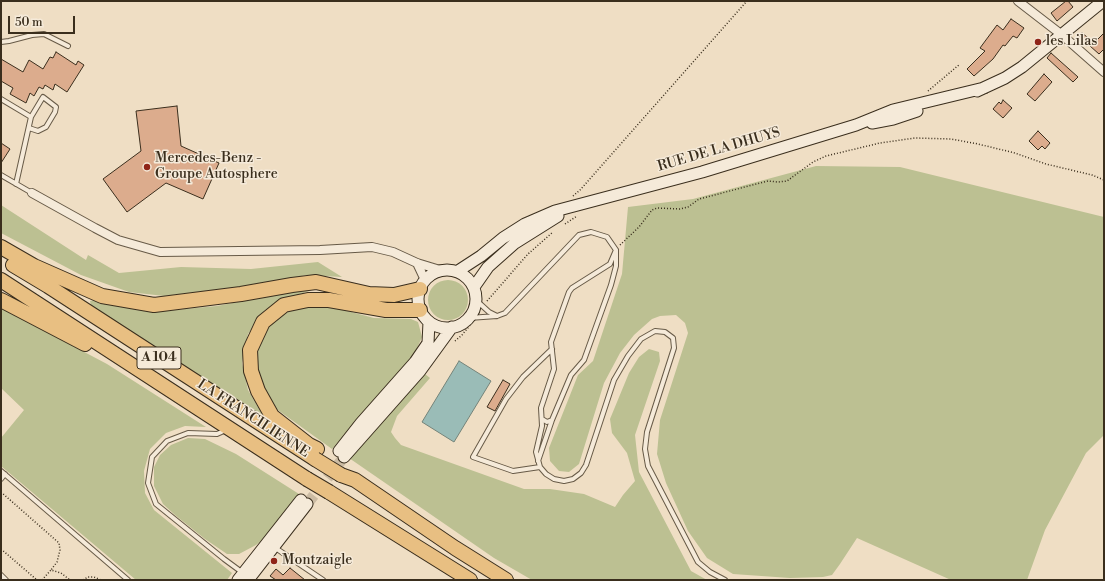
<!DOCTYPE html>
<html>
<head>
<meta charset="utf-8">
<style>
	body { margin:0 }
	#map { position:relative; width:1105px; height:581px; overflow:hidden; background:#efdec4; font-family:"Libre Bodoni",serif }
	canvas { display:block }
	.frame { position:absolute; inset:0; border:2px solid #3a2e1d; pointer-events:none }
	.scale { position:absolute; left:8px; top:16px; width:67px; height:18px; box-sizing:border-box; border:2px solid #3a2e1d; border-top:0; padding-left:5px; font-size:12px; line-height:14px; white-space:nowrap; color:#3a2e1d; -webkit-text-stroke:3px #f5ead9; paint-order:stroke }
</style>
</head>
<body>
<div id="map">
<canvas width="1105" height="581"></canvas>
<div class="frame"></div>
<div class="scale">50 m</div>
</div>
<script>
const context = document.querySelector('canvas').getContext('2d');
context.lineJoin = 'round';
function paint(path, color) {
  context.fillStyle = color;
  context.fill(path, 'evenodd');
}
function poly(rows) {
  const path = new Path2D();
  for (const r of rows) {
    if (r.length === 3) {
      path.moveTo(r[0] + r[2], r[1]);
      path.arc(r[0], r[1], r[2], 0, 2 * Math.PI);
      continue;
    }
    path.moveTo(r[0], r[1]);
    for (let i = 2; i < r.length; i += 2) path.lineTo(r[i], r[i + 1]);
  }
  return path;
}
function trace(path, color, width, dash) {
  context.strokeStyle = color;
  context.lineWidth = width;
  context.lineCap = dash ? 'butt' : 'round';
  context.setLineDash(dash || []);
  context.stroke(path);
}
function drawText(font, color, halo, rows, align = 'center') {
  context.font = font + ' "Libre Bodoni",serif';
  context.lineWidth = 3;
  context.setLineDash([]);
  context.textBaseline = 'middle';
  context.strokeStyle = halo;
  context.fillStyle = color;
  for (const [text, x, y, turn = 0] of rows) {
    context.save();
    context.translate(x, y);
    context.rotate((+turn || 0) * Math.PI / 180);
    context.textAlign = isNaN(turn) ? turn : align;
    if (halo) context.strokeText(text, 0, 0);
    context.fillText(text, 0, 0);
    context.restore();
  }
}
const green = poly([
	[816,166,900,167,1104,217,1104,435,1086,453,1045,530,1027,580,951,580,857,538,840,564,832,575,823,577,790,578,733,574,707,558,688,531,666,483,657,454,660,420,688,333,685,323,676,315,660,316,652,319,634,335,620,353,604,383,579,464,569,472,559,471,550,461,549,448,578,375,593,361,622,274,628,207,693,199],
	[1,205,86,260,88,255,119,273,181,267,251,269,318,262,342,277,307,275,255,285,164,296,129,292,81,275,1,233],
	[448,300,20],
	[309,291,291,297,265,310,248,334,242,363,248,390,263,416,91,306,90,301,94,300,137,309,163,311,217,306,288,292],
	[311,305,332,307,374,318,411,319,418,322,422,337,415,353,332,449,275,408,260,385,256,359,261,339,272,321,292,307],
	[1,308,107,364,206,427,185,426,166,433,150,449,144,471,145,493,154,510,232,573,227,580,136,580,1,466,1,438,24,410,1,388],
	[649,349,659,352,660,361,635,435,639,472,691,571,707,580,532,580,494,558,349,458,425,374,430,378,397,416,391,432,395,438,401,445,524,489,550,489,584,494,615,507,623,495,635,481,627,453,612,433,610,419,629,373,639,357],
	[188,438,205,439,236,454,299,494,266,537,256,545,239,554,227,554,205,539,175,515,163,504,154,486,154,467,160,455,171,445]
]);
const water = poly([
	[459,361,491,381,454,442,422,422,459,361]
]);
const building = poly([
	[1066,1,1068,1,1073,7,1057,21,1051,13,1066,1],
	[1011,19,1024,28,1017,38,1013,36,1005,46,1003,45,993,59,974,76,967,69,985,51,980,48,997,25,1003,30,1011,19],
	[1082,33,1092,41,1087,46,1077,39,1082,33],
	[1104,33,1104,49,1099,54,1090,46,1097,38,1098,39,1104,33],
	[56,52,76,65,78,61,84,65,67,92,55,84,53,90,45,85,43,89,39,87,34,96,30,93,26,103,10,94,13,88,1,81,1,59,23,72,29,60,43,69,50,57,53,58,56,52],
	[1051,53,1078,77,1073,82,1047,58,1051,53],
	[1044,74,1052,82,1035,101,1027,94,1044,74],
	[1003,100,1012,108,1003,118,993,109,999,102,1001,104,1003,100],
	[177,106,181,146,219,163,203,199,166,183,127,212,103,179,141,151,136,111,177,106],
	[1038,131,1050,143,1045,149,1042,146,1038,150,1029,141,1038,131],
	[1,143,10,149,1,163,1,143],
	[503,380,510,384,495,411,487,407,503,380],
	[290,568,305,580,276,580,270,576,276,569,283,575,290,568]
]);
const secondaryTunnel = poly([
	[307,504,344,457]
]);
const path = poly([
	[928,91,960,64],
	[573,196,580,190,747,1],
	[565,224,577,216],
	[620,245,639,227,652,210,657,208,680,209,688,207,699,199,768,181,778,182,787,181,813,162,826,156,880,143,915,138,951,139,978,144,1015,153,1046,164,1092,175,1104,180],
	[487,301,528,254,553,232],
	[455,341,462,335,471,324],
	[1,492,59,543,60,550,57,562,51,570],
	[1,549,37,580],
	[42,580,51,570,61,573,70,580],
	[83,580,88,577,94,577,101,580]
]);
const lane = poly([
	[1,42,9,41,32,35,44,34,68,46],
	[1,99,31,117,16,184],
	[29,128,38,131,46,127,55,112,56,107,43,97,31,117],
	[1,175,32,193],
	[616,250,610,264,572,288,569,292,551,342,554,369,541,408,542,426,536,452,540,467,546,474,554,479,564,481,573,479,581,473,586,465,614,380,628,356,641,339,655,331,665,332,673,338,674,348,647,432,645,449,648,466,698,562,710,572,725,580],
	[477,301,489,312,497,316],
	[469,318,497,316,505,313,579,235,591,232,607,237,616,250,616,266,611,285,584,360,571,375,552,420,538,461],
	[542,419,547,422,552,420],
	[226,430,217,434,188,433,167,441,152,457,148,483,156,504,224,559,243,573],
	[540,467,513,471,473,457,506,399,523,377,552,349],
	[1,471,128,580],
	[1,479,5,474],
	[274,547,323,580],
	[1,575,6,580]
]);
const street = poly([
	[1018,1,1062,35,1104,72],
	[32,193,95,228,118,240,160,252,320,250,372,247,393,252,417,263,440,270],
	[417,263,425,280]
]);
const secondary = poly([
	[977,91,1005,78,1022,67,1103,1],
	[872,123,893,119,917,111],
	[447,299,29],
	[458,271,481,256,503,238,525,224,555,211,702,172,856,125,893,110,984,88],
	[474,287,488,267,515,243,558,216],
	[339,451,361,423,415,362,428,343,429,322],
	[344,457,420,371,452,327],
	[238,580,301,500],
	[248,580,307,504]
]);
const highway = poly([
	[1,247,34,266,102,296,154,305,241,294,292,285,316,282,369,294,394,295,420,289],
	[13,265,48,286,315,459],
	[1,280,307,479],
	[1,300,85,344],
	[317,449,309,445,272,416,258,391,251,371,250,350,263,322,284,305,308,300,329,300,386,310,420,310],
	[341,475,355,480,455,548,506,580],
	[329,492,470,580]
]);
const highwayBridge = poly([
	[315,459,341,475],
	[307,479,329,492]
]);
const markers = [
	[1038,42,4,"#8f2418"],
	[147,167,4,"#8f2418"],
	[274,561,4,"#8f2418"]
];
const shields = [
	[159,358,44]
];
const shieldNames = [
	["A 104",159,358]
];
const poiNames = [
	["les Lilas",1046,42],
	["Mercedes-Benz -",155,159],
	["Groupe Autosphere",155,175],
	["Montzaigle",282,561]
];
const streetNames = [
	["RUE DE LA DHUYS",719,150,-16],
	["LA FRANCILIENNE",253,419,33]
];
paint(green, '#bcc092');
paint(water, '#9abcb7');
trace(water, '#748379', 1);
paint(building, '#dcac8d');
trace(building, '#3a2e1d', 1);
trace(secondaryTunnel, '#cbbba3', 11, [11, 5.5]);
trace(lane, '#675a47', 6);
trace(street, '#675a47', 10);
trace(secondary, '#3a2e1d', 13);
trace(highway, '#3a2e1d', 16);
trace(path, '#3a2e1d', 1.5, [1, 2]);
trace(lane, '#f5ead9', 4);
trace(street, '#f5ead9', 8);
trace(secondary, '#f5ead9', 11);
trace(highway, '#e8bf82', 14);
trace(highwayBridge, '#3a2e1d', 16, []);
trace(highwayBridge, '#e8bf82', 14);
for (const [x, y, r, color] of markers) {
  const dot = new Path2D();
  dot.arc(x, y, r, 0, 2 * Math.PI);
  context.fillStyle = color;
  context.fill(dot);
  trace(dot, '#f5ead9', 1.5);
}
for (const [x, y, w] of shields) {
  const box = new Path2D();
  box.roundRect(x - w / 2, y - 11, w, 22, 3);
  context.fillStyle = '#f5ead9';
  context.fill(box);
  trace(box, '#3a2e1d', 1);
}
drawText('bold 13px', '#3a2e1d', null, shieldNames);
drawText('14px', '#3a2e1d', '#f5ead9', poiNames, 'left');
drawText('14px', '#3a2e1d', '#f5ead9', streetNames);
</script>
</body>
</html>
